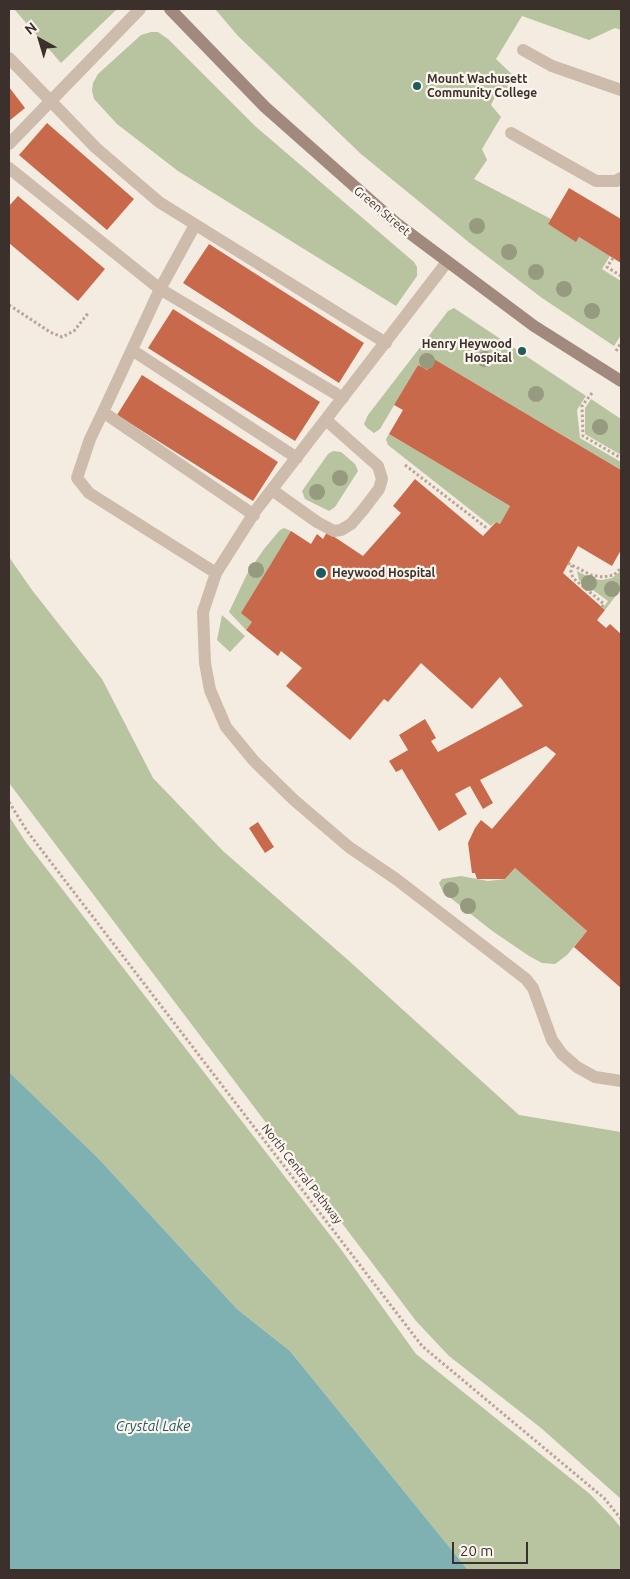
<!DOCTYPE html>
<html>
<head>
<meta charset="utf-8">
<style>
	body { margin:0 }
	#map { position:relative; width:630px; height:1579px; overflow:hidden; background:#f4ebe1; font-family:Ubuntu,sans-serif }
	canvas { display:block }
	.frame { position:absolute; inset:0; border:10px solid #3b302b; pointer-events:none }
	.north { position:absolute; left:15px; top:15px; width:50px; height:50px; -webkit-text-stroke:4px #fbf5ee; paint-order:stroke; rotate:321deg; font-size:14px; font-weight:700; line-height:20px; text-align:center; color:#3b302b }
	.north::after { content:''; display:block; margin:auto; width:18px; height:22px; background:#3b302b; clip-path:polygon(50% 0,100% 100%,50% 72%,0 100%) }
	.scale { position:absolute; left:452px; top:1542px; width:76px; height:22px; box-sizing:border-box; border:2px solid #3b302b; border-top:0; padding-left:6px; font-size:15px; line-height:18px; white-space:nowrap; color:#3b302b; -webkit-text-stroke:4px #fbf5ee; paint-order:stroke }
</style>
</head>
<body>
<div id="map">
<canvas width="630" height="1579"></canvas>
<div class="frame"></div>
<div class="north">N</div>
<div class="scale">20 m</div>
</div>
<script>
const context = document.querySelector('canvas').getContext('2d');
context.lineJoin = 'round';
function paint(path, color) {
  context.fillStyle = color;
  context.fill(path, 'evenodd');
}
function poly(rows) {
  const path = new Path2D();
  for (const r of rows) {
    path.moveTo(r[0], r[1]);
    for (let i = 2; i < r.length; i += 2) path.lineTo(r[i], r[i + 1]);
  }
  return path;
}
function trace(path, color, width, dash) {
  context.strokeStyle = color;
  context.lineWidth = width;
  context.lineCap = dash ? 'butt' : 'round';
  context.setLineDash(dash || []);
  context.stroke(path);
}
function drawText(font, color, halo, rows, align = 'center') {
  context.font = font + ' Ubuntu,sans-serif';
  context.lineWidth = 4.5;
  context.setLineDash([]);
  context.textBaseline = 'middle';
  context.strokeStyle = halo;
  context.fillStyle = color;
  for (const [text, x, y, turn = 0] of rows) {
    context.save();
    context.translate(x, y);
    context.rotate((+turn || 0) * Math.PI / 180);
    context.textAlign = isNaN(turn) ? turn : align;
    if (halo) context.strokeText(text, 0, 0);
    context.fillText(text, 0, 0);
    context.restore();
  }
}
const green = poly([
	[14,9,117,9,61,63],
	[215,9,621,9,621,30,615,28,589,40,522,16,496,59,518,80,510,94,498,90,491,105,501,117,482,149,487,160,474,179,551,219,548,224,576,241,579,237,610,256,602,269,621,281,621,335,614,346,542,298,471,244,361,154,238,36],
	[151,32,158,32,168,39,255,126,414,262,417,267,417,276,396,306,178,171,117,124,94,99,92,91,93,83,98,74,141,35],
	[454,308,586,396,577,410,580,438,621,462,621,470,434,359,427,370,418,365,380,429,374,433,367,428,364,424,368,415,448,311],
	[591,399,621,419,621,455,585,434,585,408],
	[389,434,510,506,500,524,495,522,491,526,388,445,386,439],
	[333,451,341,452,355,464,358,471,335,507,329,511,305,499,302,491,328,454],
	[284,528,291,531,252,622,246,630,229,612,247,574,264,549,280,530],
	[9,557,32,590,102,679,153,778,223,851,348,960,519,1115,621,1132,621,1499,541,1428,449,1356,416,1321,9,783],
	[577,571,593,579,602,580,612,578,621,571,621,589,605,610,603,608,608,601,579,580],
	[222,615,245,636,230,652,217,640],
	[9,816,25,841,340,1248,416,1354,590,1494,613,1518,621,1528,621,1570,468,1570,290,1351,237,1309,98,1158,9,1072],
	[515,868,587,931,567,955,555,964,542,963,529,956,491,930,443,892,439,883,442,879,461,876,488,881,505,879]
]);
const water = poly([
	[9,1072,98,1158,237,1309,290,1351,468,1570,9,1570]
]);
const building = poly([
	[9,87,25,108,9,121],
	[47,123,134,199,107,230,19,155],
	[569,188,621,219,621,263,579,237,576,242,548,224],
	[18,196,105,269,78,301,9,243,9,206],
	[209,244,364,343,339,383,183,283],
	[173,309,320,402,295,441,148,348],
	[434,359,621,470,621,550,612,566,578,546,563,573,605,610,597,620,606,628,610,624,621,634,621,988,574,947,587,931,515,868,505,879,477,879,475,873,472,873,468,843,475,828,481,820,492,829,556,754,546,746,480,780,493,803,483,809,470,786,455,794,467,814,439,831,402,769,396,772,389,761,408,750,399,735,425,719,436,738,431,741,438,752,523,706,500,677,472,709,421,663,388,702,384,699,350,740,286,686,302,668,281,651,278,656,246,630,252,622,241,613,291,531,311,544,317,534,323,539,327,532,363,556,401,513,393,506,415,479,483,536,496,522,500,524,510,506,389,434,403,410,394,405,418,365,427,370],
	[142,375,278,462,253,501,117,415],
	[258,822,274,847,265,853,249,828]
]);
const path = poly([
	[613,258,607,267,621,276],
	[9,305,50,332,62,337,74,331,89,312],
	[616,351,621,343],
	[592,393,582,406,583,436,621,458],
	[405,465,488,529],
	[568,563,591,575,603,577,614,575,621,568],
	[572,565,571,572,573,578,604,604,602,607],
	[9,802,27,831,422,1346,604,1498,621,1519]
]);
const lane = poly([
	[523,50,552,66,621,90],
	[9,58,96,148,159,202,386,343],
	[511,133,596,181,616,181,621,178],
	[9,144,140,9],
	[9,168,160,289,343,398],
	[195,225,160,289,103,412,90,439,77,478,89,493,216,573],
	[447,262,256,510,216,573,203,612,205,663,210,690,226,727,254,761,294,800,349,847,396,879,526,979,533,988,552,1040,562,1054,577,1067,595,1077,621,1081],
	[132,350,297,458],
	[103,412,254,515],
	[272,490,317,522,334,531,341,530,351,524,363,510,379,489,382,479,378,466,326,420]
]);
const secondary = poly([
	[170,9,265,107,396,223,534,326,621,381]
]);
const trees = [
	[477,226],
	[509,252],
	[536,272],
	[564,289],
	[592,311],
	[485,359],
	[427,361],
	[536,394],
	[600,427],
	[340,478],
	[317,492],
	[256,570],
	[589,583],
	[612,589],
	[451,890],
	[468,906]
];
const markers = [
	[417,86,5,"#1f5a5e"],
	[522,351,5,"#1f5a5e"],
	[321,573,6,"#1f5a5e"]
];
const poiNames = [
	["Mount Wachusett",427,79],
	["Community College",427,93],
	["Henry Heywood",512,344,"right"],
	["Hospital",512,358,"right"],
	["Heywood Hospital",332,573]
];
const streetNames = [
	["Green Street",382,211,40],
	["North Central Pathway",302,1174,52]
];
const waterNames = [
	["Crystal Lake",153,1426]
];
paint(green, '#b8c4a0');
paint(water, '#7fb0b2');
paint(building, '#c8694b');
trace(path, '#b9a596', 3, [2.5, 2.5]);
trace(lane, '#cdbbac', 12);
trace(secondary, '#a18a7d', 12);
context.fillStyle = '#969b7f';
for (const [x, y] of trees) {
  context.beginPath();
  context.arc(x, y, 8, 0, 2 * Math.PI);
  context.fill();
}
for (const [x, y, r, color] of markers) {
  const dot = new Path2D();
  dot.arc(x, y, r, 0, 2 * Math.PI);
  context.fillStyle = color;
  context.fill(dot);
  trace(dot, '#fbf5ee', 2);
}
drawText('bold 12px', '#3b302b', '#fbf5ee', poiNames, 'left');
drawText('12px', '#3b302b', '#fbf5ee', streetNames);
drawText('italic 14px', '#1f5a5e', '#fbf5ee', waterNames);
</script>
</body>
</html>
